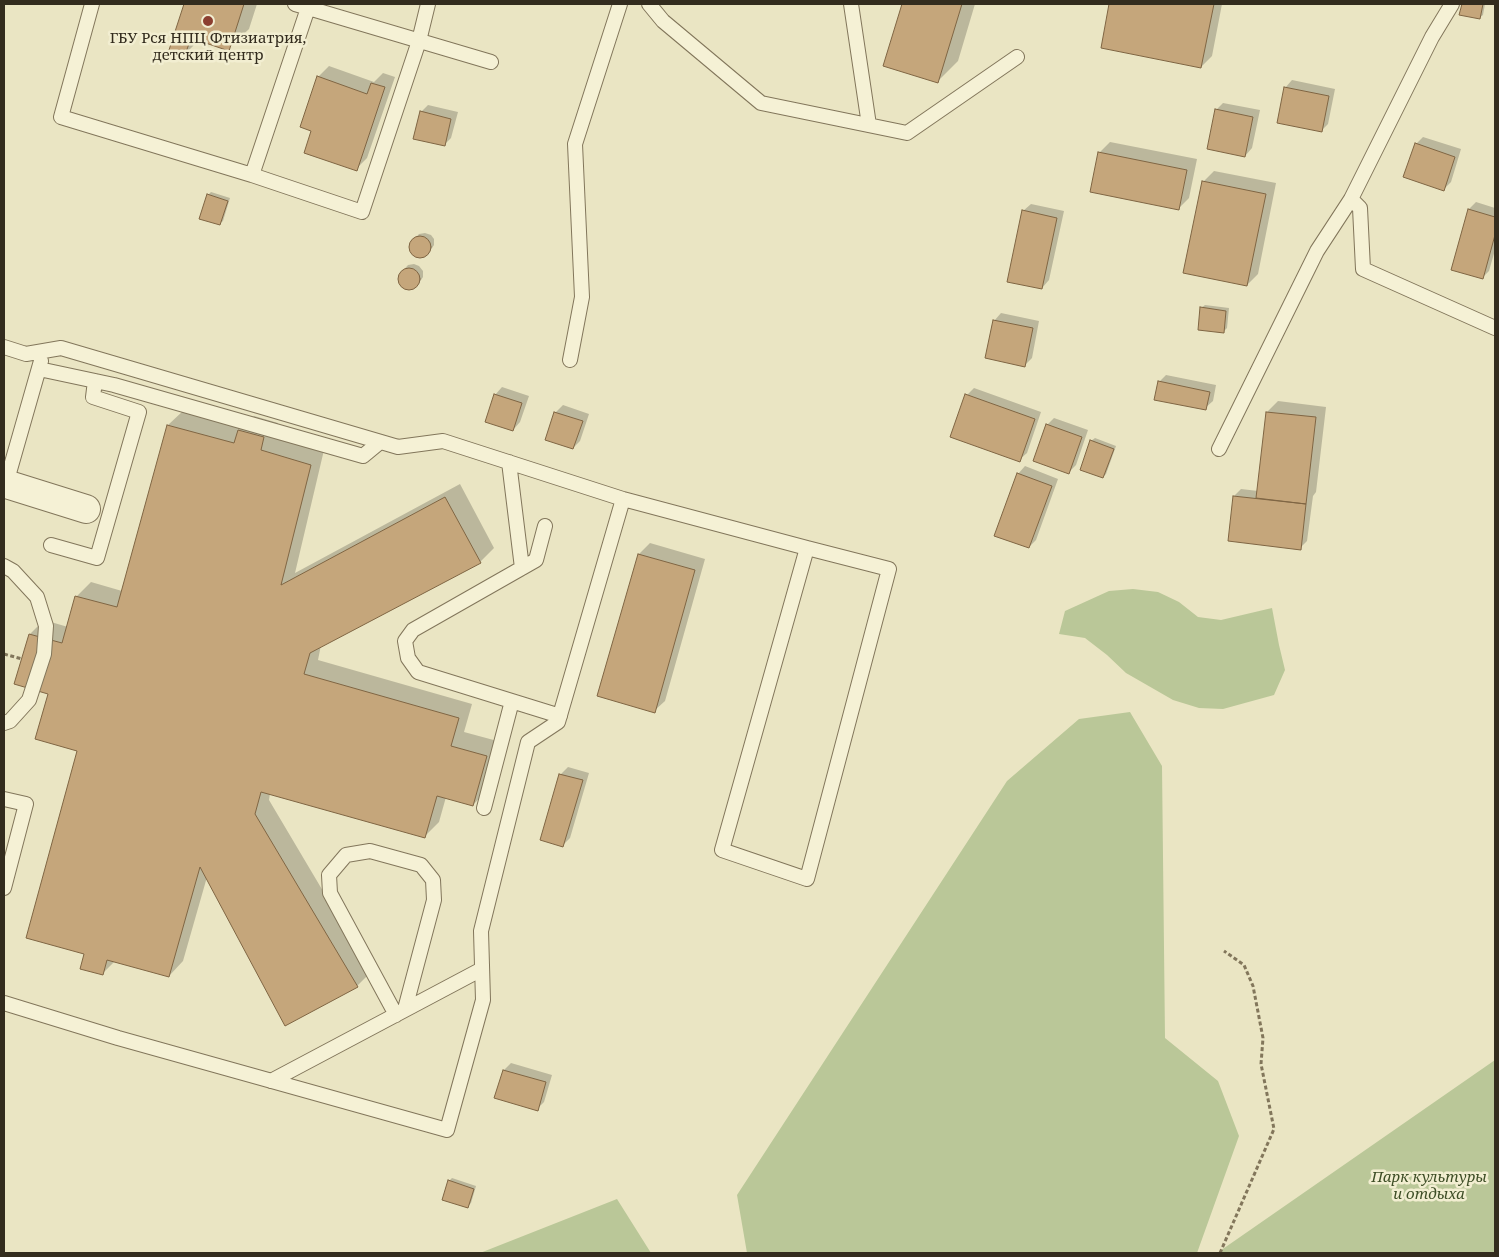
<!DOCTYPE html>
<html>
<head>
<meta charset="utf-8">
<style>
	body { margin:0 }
	#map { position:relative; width:1499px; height:1257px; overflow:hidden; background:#eae5c3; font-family:"Noto Serif",serif }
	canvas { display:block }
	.frame { position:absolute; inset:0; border:5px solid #332c1e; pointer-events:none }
</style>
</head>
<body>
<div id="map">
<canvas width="1499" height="1257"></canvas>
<div class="frame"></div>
</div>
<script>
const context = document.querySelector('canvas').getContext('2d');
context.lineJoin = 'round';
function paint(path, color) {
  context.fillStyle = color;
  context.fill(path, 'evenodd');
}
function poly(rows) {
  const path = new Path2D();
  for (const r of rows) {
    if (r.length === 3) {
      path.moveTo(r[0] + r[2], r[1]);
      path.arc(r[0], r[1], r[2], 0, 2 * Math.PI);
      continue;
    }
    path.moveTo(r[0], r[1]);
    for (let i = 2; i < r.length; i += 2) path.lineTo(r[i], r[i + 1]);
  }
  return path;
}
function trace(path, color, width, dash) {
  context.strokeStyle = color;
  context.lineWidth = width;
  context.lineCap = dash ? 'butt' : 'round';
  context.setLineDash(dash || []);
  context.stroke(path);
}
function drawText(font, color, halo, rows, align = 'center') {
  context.font = font + ' "Noto Serif",serif';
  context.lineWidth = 5;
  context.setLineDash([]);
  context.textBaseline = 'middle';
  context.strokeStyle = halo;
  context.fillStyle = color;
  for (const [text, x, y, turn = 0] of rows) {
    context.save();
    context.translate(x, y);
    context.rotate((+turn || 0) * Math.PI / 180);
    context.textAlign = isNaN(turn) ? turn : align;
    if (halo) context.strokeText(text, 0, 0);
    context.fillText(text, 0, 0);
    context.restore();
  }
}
const green = poly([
	[1133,589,1158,592,1179,602,1198,617,1221,620,1272,608,1279,645,1285,670,1274,695,1223,709,1199,708,1173,700,1126,673,1107,655,1085,638,1059,634,1065,611,1109,591],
	[1130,712,1162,766,1165,1038,1218,1081,1239,1136,1197,1253,747,1253,737,1195,1007,781,1079,719],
	[1495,1060,1495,1253,1217,1253],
	[617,1199,651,1253,480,1253]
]);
const shadow = poly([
	[185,4,257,4,249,29,228,49,199,40,185,54,170,49],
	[903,4,975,4,958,61,938,81,884,65],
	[1111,4,1222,4,1212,56,1201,67,1102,47],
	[1463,4,1485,4,1483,15,1479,18,1461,14],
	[329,66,374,82,383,73,395,77,367,158,356,169,318,77],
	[1292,80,1335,89,1328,124,1321,131,1285,88],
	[1223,103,1260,110,1252,148,1245,156,1216,110],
	[428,105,458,112,451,138,444,145,421,112],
	[1423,137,1461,149,1451,182,1443,190,1416,144],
	[1110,142,1197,159,1189,198,1178,209,1099,153],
	[1214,171,1276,183,1258,274,1247,285,1203,182],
	[211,192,230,198,223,221,219,224,208,195],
	[1476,202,1495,208,1495,250,1489,271,1482,278,1469,209],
	[1031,204,1064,211,1049,280,1042,288,1023,211],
	[425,233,431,235,434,239,434,245,428,254,423,257,417,256,412,253,410,248,412,242,419,234],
	[414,264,419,266,423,271,423,277,417,286,411,289,406,288,401,285,399,279,400,274,408,265],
	[1205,305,1229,308,1227,328,1223,332,1201,308],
	[1001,313,1039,321,1032,358,1025,365,994,321],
	[1166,375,1216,385,1213,401,1205,408,1159,382],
	[502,387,529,396,520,422,513,430,495,395],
	[974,388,1041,412,1027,453,1019,460,967,395],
	[1278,401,1326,407,1316,492,1313,496,1307,541,1300,548,1234,496,1241,489,1258,491,1267,412],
	[563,405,589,414,580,441,573,448,547,439,556,412],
	[183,411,242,427,254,416,278,423,274,436,324,450,295,573,460,484,494,548,480,562,321,645,318,660,472,704,464,732,501,742,487,790,473,805,446,797,439,822,425,836,270,793,269,800,371,972,357,986,207,877,183,961,169,976,115,961,102,974,86,953,79,750,30,634,44,620,68,627,76,597,91,582,122,591,168,425],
	[1054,418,1088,430,1076,465,1069,472,1047,425],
	[1095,438,1116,446,1106,474,1103,477,1091,441],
	[1025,466,1058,479,1036,540,1029,547,1018,474],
	[650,543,705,559,665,701,654,711,599,696,639,554],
	[568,767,589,773,570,838,563,845,541,839,561,774],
	[511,1063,552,1075,544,1102,537,1109,504,1070],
	[452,1178,476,1186,471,1203,468,1206,449,1181]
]);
const building = poly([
	[184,4,244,4,229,51,191,38,185,55,169,50,184,4],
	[902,4,962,4,938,83,883,66,902,4],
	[1109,4,1214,4,1201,68,1101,48,1109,4],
	[1462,4,1483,4,1480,19,1459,15,1462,4],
	[317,76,367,94,371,83,385,87,357,171,304,153,311,131,300,127,317,76],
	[1284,87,1329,96,1322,132,1277,123,1284,87],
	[1215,109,1253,117,1245,157,1207,149,1215,109],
	[420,111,451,119,445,146,413,139,420,111],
	[1415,143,1455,157,1444,191,1403,177,1415,143],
	[1098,152,1187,170,1179,210,1090,192,1098,152],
	[1202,181,1266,194,1247,286,1183,273,1202,181],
	[207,194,228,201,220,225,199,219,207,194],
	[1468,209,1495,217,1495,235,1483,279,1451,270,1468,209],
	[1022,210,1057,218,1042,289,1007,282,1022,210],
	[420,247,11],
	[409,279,11],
	[1200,307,1226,311,1224,333,1198,330,1200,307],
	[993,320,1033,328,1025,367,985,358,993,320],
	[1158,381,1210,392,1206,410,1154,400,1158,381],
	[494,394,522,403,513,431,485,422,494,394],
	[965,394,1035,419,1020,462,950,437,965,394],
	[554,412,583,421,573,449,545,440,554,412],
	[1266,412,1316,417,1306,504,1256,498,1266,412],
	[1046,424,1082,437,1069,474,1033,461,1046,424],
	[167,425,234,443,238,430,264,437,261,450,311,465,281,585,445,497,481,563,310,653,304,674,459,718,451,746,487,756,473,806,437,796,425,838,261,792,255,814,358,987,285,1026,200,867,169,977,107,960,103,975,80,969,84,954,26,938,77,751,35,739,48,694,14,684,29,634,62,643,75,596,117,607,167,425],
	[1090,440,1114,449,1103,478,1080,470,1090,440],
	[1017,473,1052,486,1029,548,994,536,1017,473],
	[1233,496,1306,504,1301,550,1228,541,1233,496],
	[638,554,695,570,655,713,597,696,638,554],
	[559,774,583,780,563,847,540,840,559,774],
	[503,1070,546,1082,538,1111,494,1098,503,1070],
	[448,1180,474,1189,468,1208,442,1200,448,1180]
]);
const path = poly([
	[4,654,22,659],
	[1220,1253,1274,1129,1261,1064,1263,1038,1253,986,1244,965,1224,951]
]);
const lane = poly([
	[92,4,61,117,252,175,362,212,419,41,428,4],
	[295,4,491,62],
	[649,4,663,21,761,103,907,133,1017,57],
	[851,4,869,125],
	[252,175,308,8],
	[1351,199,1360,208,1363,269,1495,328],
	[4,347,26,354,61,348,398,447,443,441,623,499,807,548,889,569,807,879,722,850,807,548],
	[570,360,582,297,575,144,620,4],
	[39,369,114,385,363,456,380,442],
	[1219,449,1317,251,1351,199,1432,37,1452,4],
	[509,462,522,568],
	[5,487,41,361],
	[545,526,536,560,413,630,405,641,408,658,418,672,560,716],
	[51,545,97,558,139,412,93,397,95,381],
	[4,566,13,571,37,597,46,626,44,654,29,700,10,721,4,723],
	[4,799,26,804,4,888],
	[484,808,512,701],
	[4,1003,118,1038,447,1130,483,1000,481,931,528,742,558,722,623,499],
	[396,1015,330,893,329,875,346,855,370,851,421,865,433,880,434,900,405,1009],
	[271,1081,482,969]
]);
const street = poly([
	[6,484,86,509]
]);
const markers = [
	[208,21,6,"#8c3f30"]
];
const poiNames = [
	["ГБУ Рся НПЦ Фтизиатрия,",208,39],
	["детский центр",208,56]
];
const parkNames = [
	["Парк культуры",1429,1178],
	["и отдыха",1429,1195]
];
paint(green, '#bac798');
paint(shadow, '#0003');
paint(building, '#c5a67b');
trace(building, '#7f6543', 1);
trace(lane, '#82765b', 16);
trace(street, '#82765b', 30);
trace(path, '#82765b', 3, [4, 2.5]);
trace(lane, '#f5f1d5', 14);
trace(street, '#f5f1d5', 28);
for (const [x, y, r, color] of markers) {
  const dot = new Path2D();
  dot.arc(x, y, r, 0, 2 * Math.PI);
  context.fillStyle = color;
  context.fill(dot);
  trace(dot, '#f2eed1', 2);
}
drawText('15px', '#332c1e', '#f2eed1', poiNames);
drawText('italic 15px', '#3e4e26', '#f2eed1', parkNames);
</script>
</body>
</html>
